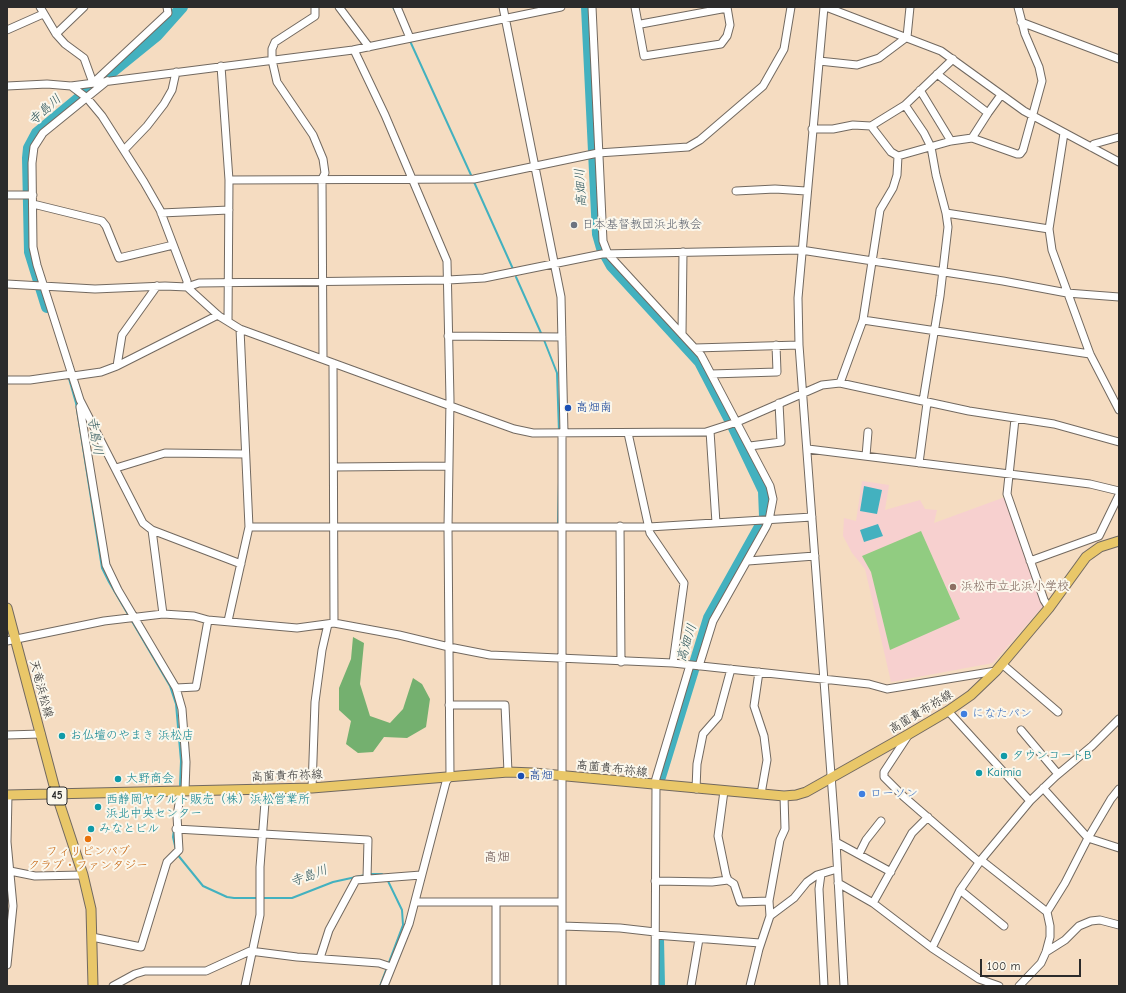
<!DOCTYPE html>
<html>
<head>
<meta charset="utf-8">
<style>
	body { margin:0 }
	#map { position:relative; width:1126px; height:993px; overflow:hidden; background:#f5dcc1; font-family:"Comic Neue",sans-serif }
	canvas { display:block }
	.frame { position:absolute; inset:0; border:8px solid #2b2b2b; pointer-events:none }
	.scale { position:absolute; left:980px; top:959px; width:101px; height:18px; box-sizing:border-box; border:2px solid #2b2b2b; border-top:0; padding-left:5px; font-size:12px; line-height:14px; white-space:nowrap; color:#2b2b2b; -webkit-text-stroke:3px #fbf7ec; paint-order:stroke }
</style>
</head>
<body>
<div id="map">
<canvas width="1126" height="993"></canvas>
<div class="frame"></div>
<div class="scale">100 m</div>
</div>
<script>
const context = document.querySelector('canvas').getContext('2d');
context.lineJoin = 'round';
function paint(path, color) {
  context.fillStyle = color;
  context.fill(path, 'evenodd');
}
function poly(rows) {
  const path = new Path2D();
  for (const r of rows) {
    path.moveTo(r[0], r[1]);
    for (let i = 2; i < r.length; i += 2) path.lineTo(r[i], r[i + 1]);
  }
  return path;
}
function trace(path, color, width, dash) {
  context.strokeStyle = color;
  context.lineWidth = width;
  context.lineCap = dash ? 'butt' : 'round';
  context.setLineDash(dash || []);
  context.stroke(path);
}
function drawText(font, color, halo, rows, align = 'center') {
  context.font = font + ' "Comic Neue","Klee One",sans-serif';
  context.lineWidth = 4;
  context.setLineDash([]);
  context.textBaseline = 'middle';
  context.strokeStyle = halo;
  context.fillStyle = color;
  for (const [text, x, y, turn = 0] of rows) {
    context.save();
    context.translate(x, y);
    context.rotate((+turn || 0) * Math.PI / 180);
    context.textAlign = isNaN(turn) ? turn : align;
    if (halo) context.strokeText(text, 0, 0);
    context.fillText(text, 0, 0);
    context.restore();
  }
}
const built = poly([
	[862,481,889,485,885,510,920,500,925,509,937,510,934,523,1005,497,1044,605,993,663,891,682,865,569,852,553,843,536,844,518,856,521]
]);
const green = poly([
	[921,531,960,619,890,650,871,572,862,556]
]);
const forest = poly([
	[353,637,364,643,360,684,370,716,390,723,403,709,413,678,422,684,430,699,426,727,407,738,384,737,373,752,358,753,346,744,351,721,339,710,339,688,351,659]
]);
const water = poly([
	[864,486,882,490,877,514,860,511],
	[878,524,883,536,864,542,860,530]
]);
const stream = poly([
	[393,7,396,13],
	[410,41,471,175],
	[474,182,513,269],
	[516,277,541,333],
	[544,340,557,373,559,432],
	[68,375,76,403,102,568,109,582,170,686,176,704,181,761,180,785],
	[558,523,559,482],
	[174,829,173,837,176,850],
	[177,854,203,886,227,897,234,898,292,898,333,882,365,875],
	[369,874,382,874,384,876],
	[380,986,403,925,402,910,387,879]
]);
const river = poly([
	[587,7,598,234,602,248,612,266,700,362,729,418],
	[104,78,157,35,182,7],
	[87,92,94,86],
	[47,307,30,252,28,158,29,148,37,133,78,99],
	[734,428,764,491,765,516],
	[660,777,709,618,761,525],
	[658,939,659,986]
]);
const minor = poly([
	[40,7,56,34,65,44,84,58,93,83,168,13,167,7],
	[315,7,315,16,275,42,272,49,272,60,277,82,313,135,323,159,325,173,322,179,323,359],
	[339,7,369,47],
	[397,7,410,38],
	[503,7,561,297,564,433],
	[592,7,603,241,608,254,701,355,770,486,773,499,769,520,766,527,713,621,699,666],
	[635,7,644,56,721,44,727,36,730,25,727,7],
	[824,7,798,298,799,345,836,842,844,986],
	[826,7,941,51,1024,111,1119,162],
	[1021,22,1119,59],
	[638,23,641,24,727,8],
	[7,30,43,14],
	[56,34,84,7],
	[354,50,385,115,447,261,450,400,448,527,450,776,446,782,409,924,384,986],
	[819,61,857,65,879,58,907,37,910,7],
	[221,66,229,180,228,321],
	[937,74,988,113],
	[107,81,43,133,34,147,32,163,33,247,37,265,80,400,143,523,152,530,241,564],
	[7,86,47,84,71,86,353,50,561,7],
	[71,86,87,98,102,116,144,182,160,210,187,281,187,287,199,283,448,280,484,278,602,254,801,250,1003,281,1067,293,1119,297],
	[920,90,951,141],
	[905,105,924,133,931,147,936,175,946,213,948,227,940,296,923,401],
	[871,126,891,152,898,156],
	[812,129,833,129,853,125,871,126,905,105,953,59],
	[1064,133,1049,229,1052,250,1090,354,1119,410],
	[972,138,988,113,1001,95],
	[1091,147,1094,144,1119,137],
	[124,150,147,126,164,104,172,90,176,72],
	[229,180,474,179,598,153,688,147,700,140,763,86,784,49,791,7],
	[736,191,775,189,806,191],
	[7,195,33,195],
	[33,204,102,221,106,226,119,258,173,245],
	[161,213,229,210],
	[946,213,1049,229],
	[7,284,95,289,165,286,187,287,219,316,240,329,478,416,514,429,533,433,706,432,737,422,822,385,840,383,969,411,1054,424,1119,442],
	[863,320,1090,354],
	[682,334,683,252],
	[448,336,562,337],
	[695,348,799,345],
	[333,363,334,623],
	[117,366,218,315],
	[711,374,777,372,776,345],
	[73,376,101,372,117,366,122,335,157,286],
	[7,380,30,380,72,374],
	[840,383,863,320,880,210,893,188,897,175,898,156,951,141,972,138,1017,154,1020,154,1023,150,1042,81,1039,67,1025,34,1018,7],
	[80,407,106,565,118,590,176,688,182,709,186,762,185,791],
	[1015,419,1007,494,1044,600,1049,608],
	[710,431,716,523],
	[628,433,650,533,684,583,673,663],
	[750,446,781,442,779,403],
	[808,449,1090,484,1119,491],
	[866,456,868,432],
	[919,463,927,403],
	[334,467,448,466],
	[116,468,165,453,245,454],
	[620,526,621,662],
	[249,527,649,527,812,517],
	[152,530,163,614],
	[748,561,815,556],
	[1030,561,1099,536,1119,495],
	[228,621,249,527,240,329],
	[7,641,104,621,163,614,194,616,208,620,297,628,334,623,399,635,449,647,490,655,673,663,869,684,887,689,996,671],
	[1002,664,1058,712],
	[759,672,754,706,764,736,767,760,761,794],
	[176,688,196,687,208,620],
	[449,705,505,705,508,772],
	[948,711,1030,801],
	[1021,730,1058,774],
	[909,734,884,772,884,777,903,796,979,862],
	[7,735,41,734],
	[654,785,690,665],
	[312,788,315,702,322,650,328,624],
	[1043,788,1088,838,1119,848],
	[696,789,697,764,703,734,718,717,731,669],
	[176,829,368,840,367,878],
	[836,842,891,872],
	[859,854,866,840,881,821],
	[981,860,1047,912],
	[10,871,35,876,83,875],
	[821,874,819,889,824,986],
	[728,880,734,884,740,902,769,901],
	[655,881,712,882,728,880,726,875,718,836,724,791],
	[838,883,873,903,932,948,979,979,999,986],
	[960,890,1004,926],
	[415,902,496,902,496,986],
	[496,902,561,902],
	[873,903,912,833,928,817],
	[770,916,794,898,807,882,817,875,837,869],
	[562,926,620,928,655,932],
	[655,935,760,943],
	[92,937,141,947,167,862,179,850,177,816,181,791],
	[932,948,960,890,981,860,1030,801,1056,776,1092,746,1119,719],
	[1046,952,1065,940,1079,926,1091,921,1100,920,1119,925],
	[320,958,329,930,356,880,421,875],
	[7,965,13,906,7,842,8,795],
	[113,986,135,974,145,971,206,971,250,951,297,957,379,963,391,967],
	[245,986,260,915,260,867,266,789],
	[562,986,562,433],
	[655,986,656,785],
	[691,986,699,939],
	[750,986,759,949,770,916,769,901,780,840,785,829,784,796],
	[1019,986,1041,963,1046,952,1050,937,1050,926,1047,912,1065,883,1088,838,1111,799,1119,789]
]);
const major = poly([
	[7,608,56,793,83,875,91,909,93,986],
	[7,795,312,788,508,772,534,773,784,796,796,795,806,792,909,734,948,711,971,695,996,671,1049,608,1086,557,1100,547,1119,541]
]);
const markers = [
	[574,225,4,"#6b7280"],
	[568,408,4,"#1a4fb4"],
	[953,587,4,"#8d6e63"],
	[964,714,4,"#3f7fe0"],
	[62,736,4,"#0f9aa8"],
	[1004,756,4,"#0f9aa8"],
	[979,773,4,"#0f9aa8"],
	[521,776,4,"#1a4fb4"],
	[118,779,4,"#0f9aa8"],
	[862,794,4,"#3f7fe0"],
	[98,807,4,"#0f9aa8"],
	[91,829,4,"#0f9aa8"],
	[88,839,4,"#e8710a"]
];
const shields = [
	[57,796,20]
];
const shieldNames = [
	["45",57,796]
];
const worshipNames = [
	["日本基督教団浜北教会",582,225]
];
const transitNames = [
	["高畑南",576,408],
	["高畑",529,776]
];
const educationNames = [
	["浜松市立北浜小学校",961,587]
];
const streetNames = [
	["天竜浜松線",41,689,75],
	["高薗貴布祢線",921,712,-31],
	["高薗貴布祢線",612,769,6],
	["高薗貴布祢線",287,776,-2]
];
const shopNames = [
	["になたパン",972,714],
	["ローソン",870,794]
];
const cultureNames = [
	["お仏壇のやまき 浜松店",70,736],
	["タウンコートB",1012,756],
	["Kaimia",987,773],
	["大野商会",126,779],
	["西静岡ヤクルト販売（株）浜松営業所",106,800],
	["浜北中央センター",106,814],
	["みなとビル",99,829]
];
const foodNames = [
	["フィリピンパブ",88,852],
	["クラブ・ファンタジー",88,866]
];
const waterNames = [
	["寺島川",45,110,-42],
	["高畑川",581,188,-93],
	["寺島川",95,436,81],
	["高畑川",687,643,-73],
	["寺島川",309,876,-20]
];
const neighbourhoodNames = [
	["高畑",497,857]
];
paint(built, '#f7d0cf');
paint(green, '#91cc81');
paint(forest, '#74b06f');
paint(water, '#43b1bf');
trace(stream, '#43b1bf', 2);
trace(river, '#43b1bf', 12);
trace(minor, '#726960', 9);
trace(major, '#726960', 11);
trace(minor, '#fff', 7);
trace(major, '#e9c769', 9);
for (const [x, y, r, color] of markers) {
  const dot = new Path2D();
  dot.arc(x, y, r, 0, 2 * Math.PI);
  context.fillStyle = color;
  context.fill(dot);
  trace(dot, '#fbf7ec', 1.5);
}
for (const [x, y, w] of shields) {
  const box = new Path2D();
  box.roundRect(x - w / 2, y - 9, w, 18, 3);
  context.fillStyle = '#fbf7ec';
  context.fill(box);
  trace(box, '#2b2b2b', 1);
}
drawText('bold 11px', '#2b2b2b', null, shieldNames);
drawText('12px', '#5b616d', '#fbf7ec', worshipNames, 'left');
drawText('12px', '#164399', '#fbf7ec', transitNames, 'left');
drawText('12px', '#785e54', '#fbf7ec', educationNames, 'left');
drawText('12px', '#2b2b2b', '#fbf7ec', streetNames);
drawText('12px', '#366cbe', '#fbf7ec', shopNames, 'left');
drawText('12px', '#0d838f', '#fbf7ec', cultureNames, 'left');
drawText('12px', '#c56008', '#fbf7ec', foodNames);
drawText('italic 13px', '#335a5f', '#fbf7ec', waterNames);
drawText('13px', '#695350', '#fbf7ec', neighbourhoodNames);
</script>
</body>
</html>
